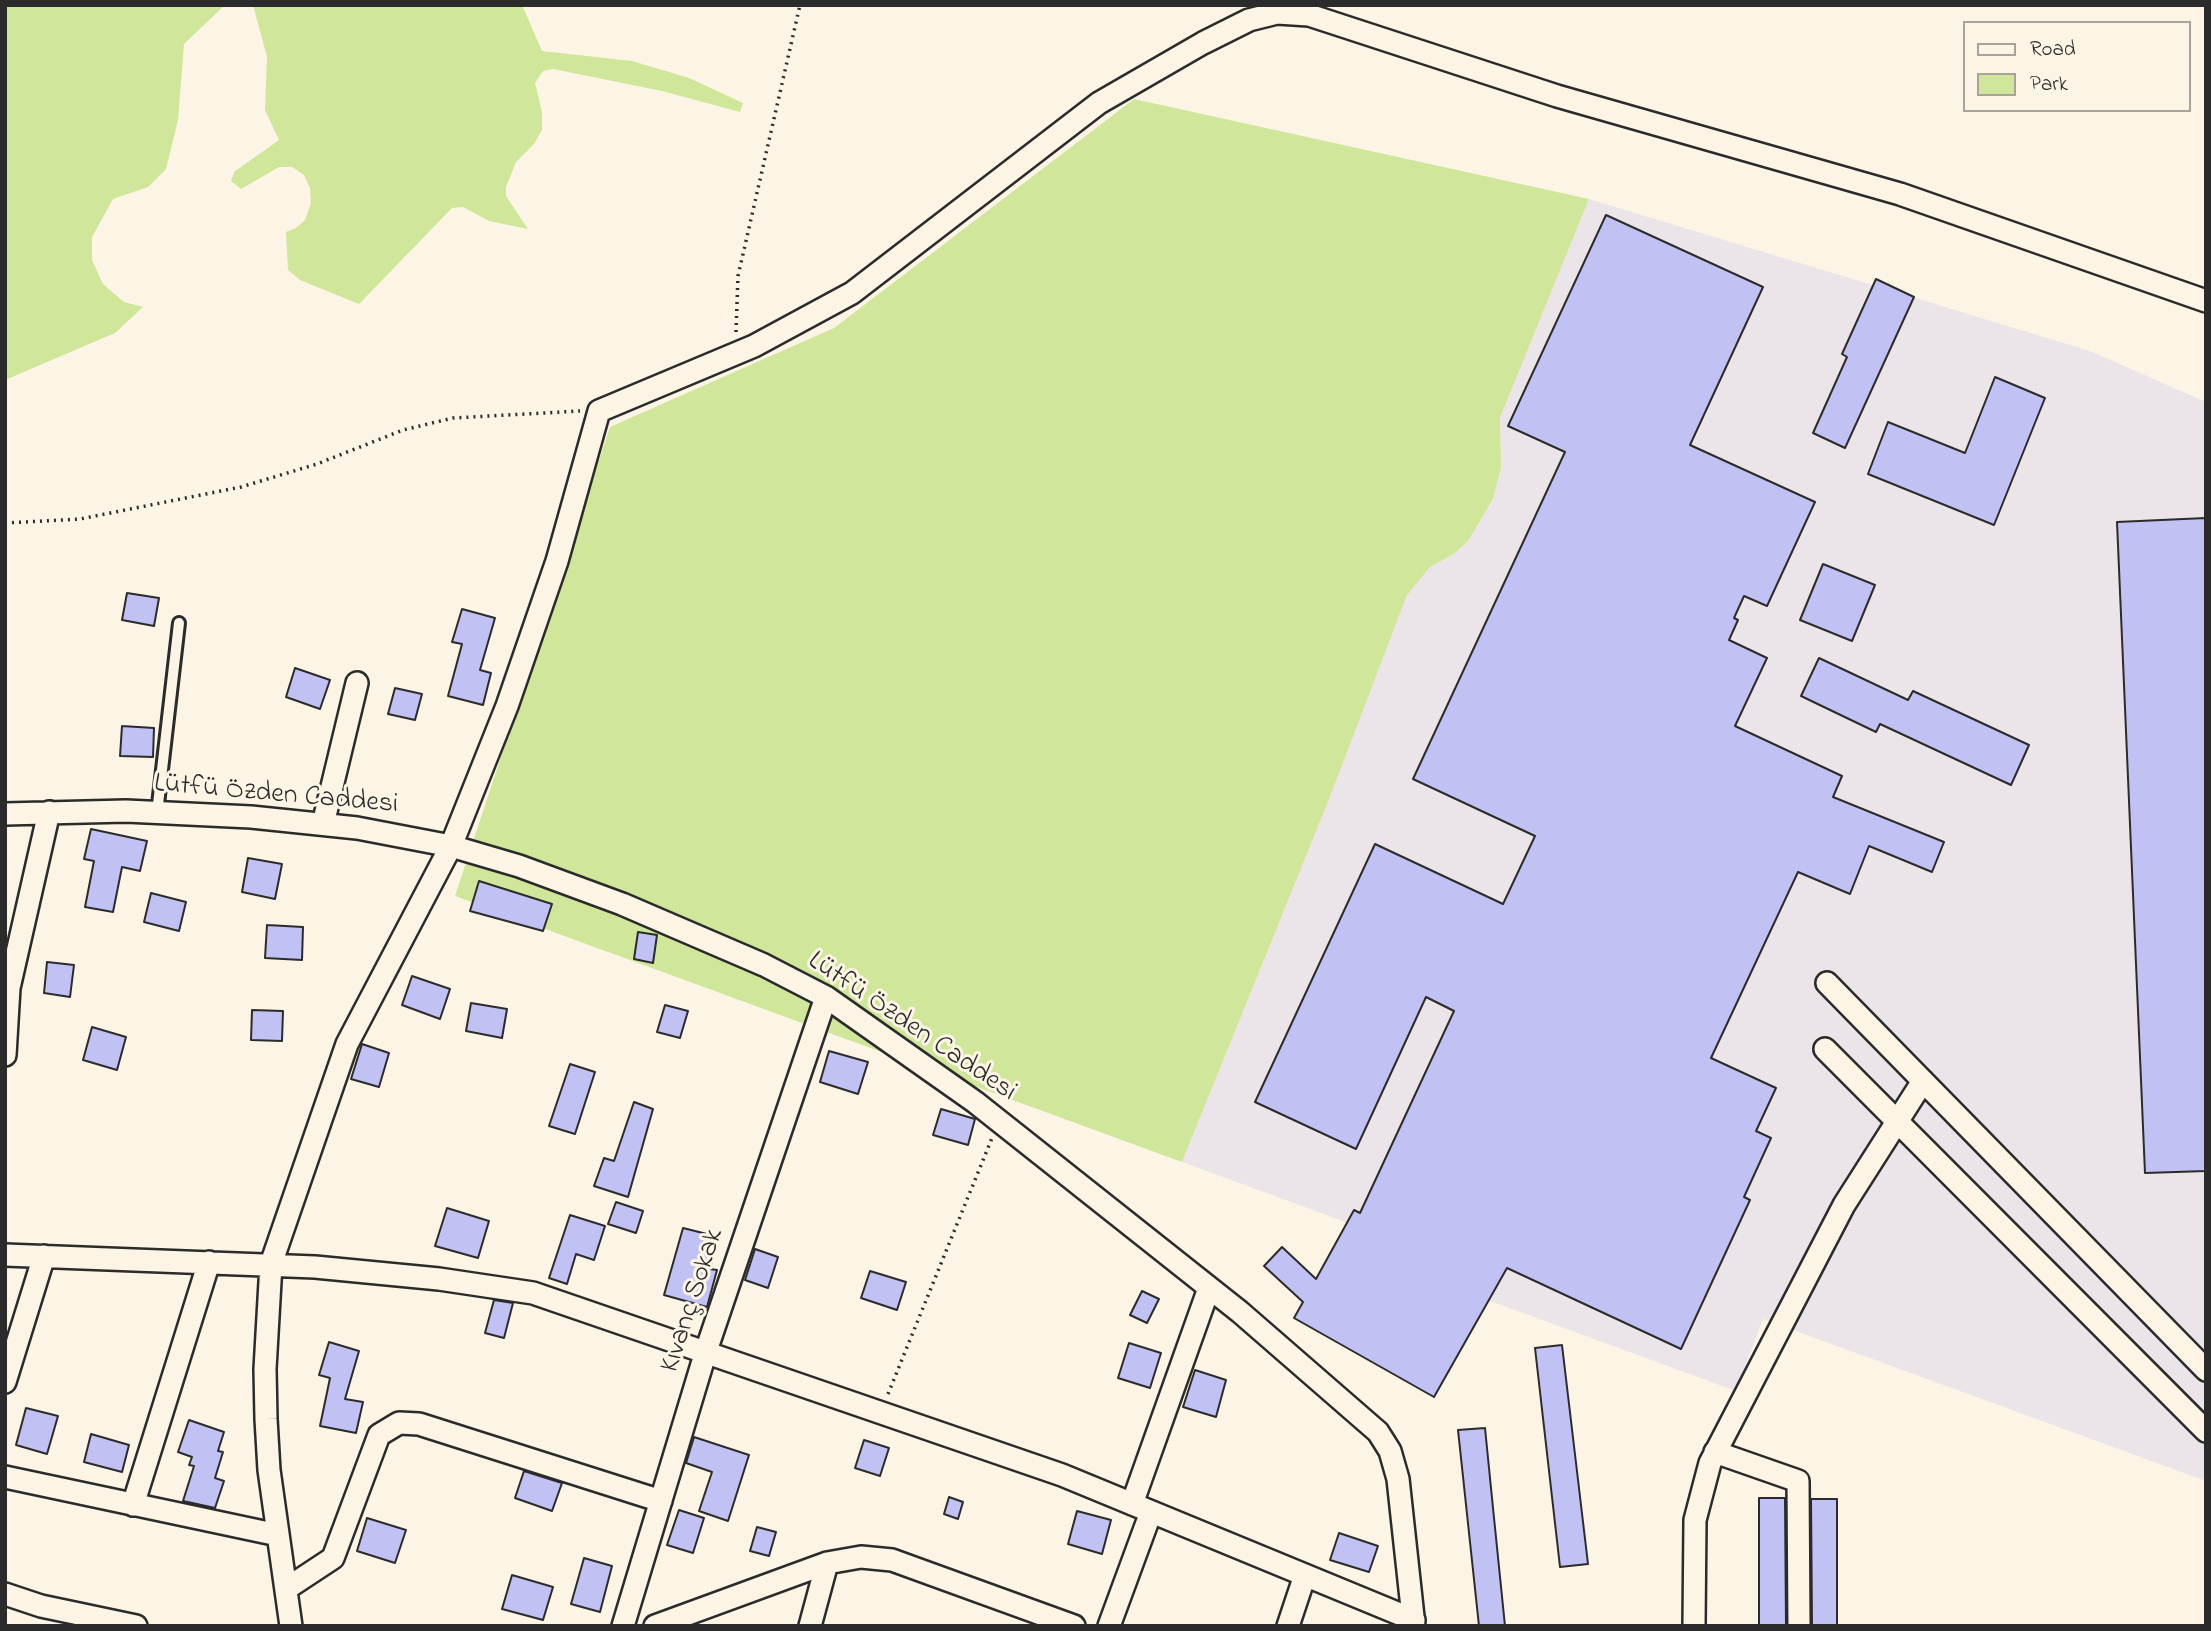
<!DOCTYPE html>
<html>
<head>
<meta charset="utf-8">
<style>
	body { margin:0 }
	#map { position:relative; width:2211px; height:1631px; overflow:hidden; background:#fcf5e5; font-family:"Indie Flower",sans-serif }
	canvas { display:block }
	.frame { position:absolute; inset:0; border:7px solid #2b2b2b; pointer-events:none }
	.legend { position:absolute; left:1963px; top:21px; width:228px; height:91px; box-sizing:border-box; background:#fcf5e5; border:2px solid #a8a49b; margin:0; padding:9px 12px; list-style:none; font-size:21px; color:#2b2b2b }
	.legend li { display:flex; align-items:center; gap:14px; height:35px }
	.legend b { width:35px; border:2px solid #a8a49b }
</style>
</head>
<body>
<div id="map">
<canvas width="2211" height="1631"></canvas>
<div class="frame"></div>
<ul class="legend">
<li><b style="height:9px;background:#fcf5e5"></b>Road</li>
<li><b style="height:19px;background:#cfe69b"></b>Park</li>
</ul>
</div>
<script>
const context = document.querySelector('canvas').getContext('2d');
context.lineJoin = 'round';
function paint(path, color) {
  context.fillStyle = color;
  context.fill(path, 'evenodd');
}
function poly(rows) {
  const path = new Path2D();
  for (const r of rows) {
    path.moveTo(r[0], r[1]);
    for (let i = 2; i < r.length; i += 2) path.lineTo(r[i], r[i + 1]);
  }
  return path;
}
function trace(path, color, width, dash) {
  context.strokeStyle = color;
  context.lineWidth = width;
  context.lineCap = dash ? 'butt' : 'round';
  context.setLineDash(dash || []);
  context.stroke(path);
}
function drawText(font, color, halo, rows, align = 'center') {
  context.font = font + ' "Indie Flower",sans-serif';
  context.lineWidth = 6;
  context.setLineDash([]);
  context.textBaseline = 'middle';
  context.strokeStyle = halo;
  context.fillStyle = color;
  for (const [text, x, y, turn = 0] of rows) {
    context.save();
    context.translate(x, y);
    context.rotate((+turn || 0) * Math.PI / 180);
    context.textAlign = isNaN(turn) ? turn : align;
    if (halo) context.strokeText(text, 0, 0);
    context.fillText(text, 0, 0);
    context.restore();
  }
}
const built = poly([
	[1589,199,2090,351,2206,402,2206,1481,1763,1319,1736,1391,1482,1298,1490,1275,1182,1162,1328,802,1407,594,1430,567,1454,554,1468,541,1493,499,1501,468,1500,418]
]);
const green = poly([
	[5,5,225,5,184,44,178,120,166,169,148,187,113,199,92,237,92,260,103,284,124,302,143,307,115,333,5,380],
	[253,5,522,5,542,51,632,61,689,78,743,103,740,112,662,91,553,69,543,71,535,83,542,112,542,130,534,144,516,162,506,187,506,196,528,229,489,221,463,207,452,208,359,304,300,280,288,270,286,232,296,228,305,220,311,203,310,188,304,175,292,167,279,167,241,189,231,181,234,172,279,140,265,110,267,57],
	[1134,99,1589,199,1500,418,1501,468,1493,499,1468,541,1454,554,1430,567,1407,595,1328,802,1182,1162,455,896,610,427,834,328]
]);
const building = poly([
	[1606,215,1763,287,1690,445,1815,502,1767,606,1744,596,1734,618,1738,620,1729,640,1767,658,1735,726,1842,776,1833,797,1944,842,1932,872,1869,846,1850,894,1798,872,1711,1058,1776,1088,1756,1131,1771,1138,1744,1197,1750,1200,1681,1349,1507,1268,1434,1397,1294,1318,1303,1302,1264,1266,1282,1247,1316,1279,1354,1210,1360,1213,1454,1011,1426,997,1356,1149,1255,1102,1375,844,1503,904,1535,836,1413,779,1565,452,1508,426,1606,215],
	[1876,279,1914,297,1845,448,1813,433,1847,357,1842,354,1876,279],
	[1995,377,2045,398,1994,525,1868,474,1888,422,1965,453,1995,377],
	[2206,518,2206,1171,2145,1173,2117,522,2206,518],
	[1823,564,1875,585,1852,641,1800,620,1823,564],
	[127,593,159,598,154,626,122,620,127,593],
	[462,609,495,618,480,670,491,673,483,705,448,696,462,644,452,642,462,609],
	[1819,658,1908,700,1913,691,2029,745,2011,785,1880,724,1876,732,1801,696,1819,658],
	[295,668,330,680,320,709,286,697,295,668],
	[395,688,422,694,415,720,388,714,395,688],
	[122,726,154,728,153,757,120,756,122,726],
	[91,829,147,841,140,871,122,867,113,912,85,907,94,861,84,859,91,829],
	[248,858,282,864,275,899,242,892,248,858],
	[479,881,552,904,543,931,470,911,479,881],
	[151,893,186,902,179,931,144,922,151,893],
	[267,925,303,927,302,960,265,958,267,925],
	[638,932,657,935,653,963,634,959,638,932],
	[47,962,74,965,70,997,44,993,47,962],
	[412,976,450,989,440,1019,402,1005,412,976],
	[471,1003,507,1009,502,1038,466,1031,471,1003],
	[665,1005,688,1011,680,1038,657,1032,665,1005],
	[252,1010,283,1011,282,1041,251,1040,252,1010],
	[92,1027,126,1037,117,1070,83,1060,92,1027],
	[362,1044,389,1053,379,1087,351,1079,362,1044],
	[829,1051,868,1062,858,1094,820,1082,829,1051],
	[570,1064,595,1072,575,1134,549,1126,570,1064],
	[634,1102,653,1109,628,1197,594,1186,604,1158,614,1161,634,1102],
	[941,1109,975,1119,968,1145,933,1135,941,1109],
	[616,1202,643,1211,636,1233,608,1224,616,1202],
	[447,1208,489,1221,478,1258,435,1246,447,1208],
	[570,1215,605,1226,594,1260,576,1254,567,1284,549,1278,570,1215],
	[683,1228,719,1237,710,1269,717,1270,707,1307,664,1295,683,1228],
	[755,1249,778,1257,768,1288,745,1280,755,1249],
	[870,1271,906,1282,897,1310,861,1298,870,1271],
	[1142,1291,1159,1299,1147,1323,1130,1315,1142,1291],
	[494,1300,513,1303,504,1338,485,1333,494,1300],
	[329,1342,359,1351,345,1399,363,1402,356,1433,320,1426,330,1378,319,1375,329,1342],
	[1129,1343,1161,1353,1150,1388,1118,1378,1129,1343],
	[1562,1345,1588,1564,1560,1567,1535,1348,1562,1345],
	[1195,1370,1226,1380,1216,1417,1183,1407,1195,1370],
	[26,1408,58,1416,47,1454,16,1445,26,1408],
	[189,1420,224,1432,218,1451,223,1452,215,1478,224,1481,215,1508,183,1501,194,1466,189,1465,192,1457,178,1452,189,1420],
	[1485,1428,1493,1508,1505,1626,1479,1626,1458,1430,1485,1428],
	[91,1434,129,1445,122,1472,84,1462,91,1434],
	[694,1437,749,1455,728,1521,699,1511,712,1472,686,1463,694,1437],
	[864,1440,889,1448,880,1476,855,1468,864,1440],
	[524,1471,562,1483,552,1511,515,1498,524,1471],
	[949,1497,963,1502,958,1519,944,1514,949,1497],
	[1759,1498,1785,1498,1786,1626,1759,1626,1759,1498],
	[1811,1499,1837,1499,1837,1626,1812,1626,1811,1499],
	[679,1510,704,1518,693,1553,667,1545,679,1510],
	[1077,1511,1111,1520,1102,1554,1068,1544,1077,1511],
	[367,1518,406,1530,395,1563,357,1551,367,1518],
	[757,1527,776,1532,769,1556,750,1551,757,1527],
	[1339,1533,1378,1546,1369,1572,1330,1560,1339,1533],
	[584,1558,612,1566,600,1612,571,1604,584,1558],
	[512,1575,553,1587,543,1620,502,1609,512,1575]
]);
const path = poly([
	[736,332,738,276,800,5],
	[5,523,80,519,241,487,317,464,403,430,453,418,580,411],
	[888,1394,992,1138]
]);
const lane = poly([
	[157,813,179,623]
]);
const street = poly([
	[5,814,126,811,251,817,357,828,451,846,519,866,622,904,764,965,826,997,975,1102,1240,1312,1378,1432,1390,1451,1398,1479,1414,1626],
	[323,824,357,683],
	[1827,983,2206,1370],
	[1825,1049,2206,1431],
	[5,1055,9,988,49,812],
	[5,1255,315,1267,439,1279,533,1293,1062,1475,1414,1620],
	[5,1382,44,1256],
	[1715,1452,1798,1481,1799,1626],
	[5,1477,278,1535],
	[1132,1504,1209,1288],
	[133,1505,209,1262],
	[286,1589,333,1558,379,1435,399,1423,419,1424,661,1501],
	[5,1594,41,1606,136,1626],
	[291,1626,269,1470,266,1419,265,1369,271,1264,347,1044,451,846,507,706,557,561,599,411,754,346,852,293,1099,103,1203,43,1249,20,1277,13,1309,15,1557,96,1900,194,2206,301],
	[623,1626,706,1351,826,997],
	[655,1626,827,1563,861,1557,892,1560,1074,1626],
	[810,1626,827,1563],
	[1109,1626,1151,1512],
	[1288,1626,1305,1575],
	[1694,1626,1695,1520,1710,1463,1844,1205,1923,1081]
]);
const streetNames = [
	["Lütfü Özden Caddesi",276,796,5],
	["Lütfü Özden Caddesi",911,1028,34],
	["Kıvanç Sokak",694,1301,-72]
];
paint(built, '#ebe5e9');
paint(green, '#cfe69b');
paint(building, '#c2c1f3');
trace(building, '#2b2b2b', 2);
trace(lane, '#2b2b2b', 16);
trace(street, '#2b2b2b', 26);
trace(path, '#2b2b2b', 3.5, [2, 5]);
trace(lane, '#fcf5e5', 10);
trace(street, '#fcf5e5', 21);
drawText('28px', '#2b2b2b', '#fcf5e5', streetNames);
</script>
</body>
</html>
